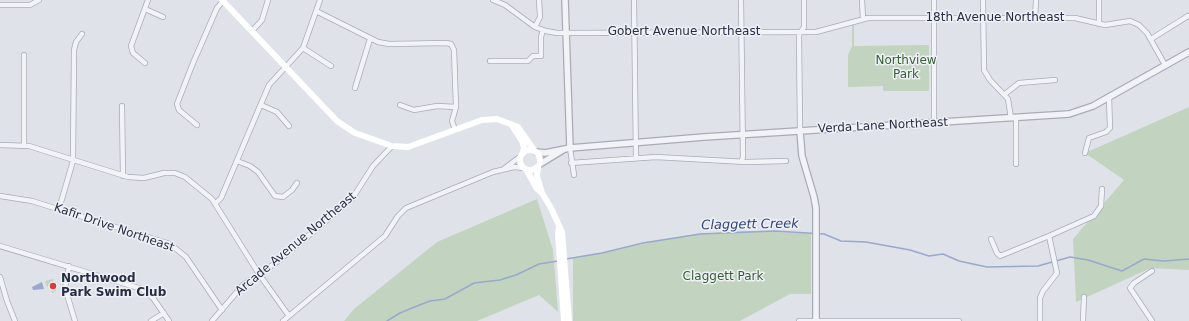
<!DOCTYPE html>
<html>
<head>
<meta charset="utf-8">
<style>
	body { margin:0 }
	canvas { display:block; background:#dfe2e9 }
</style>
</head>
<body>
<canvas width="1189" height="321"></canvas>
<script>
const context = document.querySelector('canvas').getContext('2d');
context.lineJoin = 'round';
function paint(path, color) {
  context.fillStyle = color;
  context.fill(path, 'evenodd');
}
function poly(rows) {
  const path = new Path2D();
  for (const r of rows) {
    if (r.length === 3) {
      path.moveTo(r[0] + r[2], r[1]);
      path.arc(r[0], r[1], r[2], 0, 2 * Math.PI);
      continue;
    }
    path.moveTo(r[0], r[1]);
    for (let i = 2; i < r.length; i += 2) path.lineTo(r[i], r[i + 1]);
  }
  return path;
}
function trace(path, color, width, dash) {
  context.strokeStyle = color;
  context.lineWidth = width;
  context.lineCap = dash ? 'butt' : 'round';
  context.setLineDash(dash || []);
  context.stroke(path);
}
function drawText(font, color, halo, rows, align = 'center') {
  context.font = font + ' "DejaVu Sans",sans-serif';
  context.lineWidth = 3;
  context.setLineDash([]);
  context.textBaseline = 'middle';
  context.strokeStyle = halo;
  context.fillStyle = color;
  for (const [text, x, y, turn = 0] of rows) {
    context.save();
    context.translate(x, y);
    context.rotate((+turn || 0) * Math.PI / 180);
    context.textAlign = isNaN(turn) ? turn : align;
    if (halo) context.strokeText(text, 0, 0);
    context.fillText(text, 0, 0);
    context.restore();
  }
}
const green = poly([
	[854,21,854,46,929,45,929,91,883,91,883,86,848,87,848,55,852,46,852,22],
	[1189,107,1189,270,1151,268,1076,302,1073,239,1124,180,1085,153],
	[537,199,553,250,558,312,539,295,477,321,344,321,354,309,437,242],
	[745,231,811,233,811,294,790,294,740,321,573,321,573,258,602,253,665,239,700,234],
	[53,279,56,291,52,293,50,286,47,287,45,281]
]);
const water = poly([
	[42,282,44,289,33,290,32,287]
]);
const stream = poly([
	[566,259,602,253,643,243,700,234,775,231,824,234,841,241,866,242,910,250,929,256,943,254,959,261,987,267,1038,266,1070,257,1088,260,1122,271,1144,259,1164,261,1189,259],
	[387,321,400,313,417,306,430,301,445,299,474,283,500,280,516,275,539,264,558,261]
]);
const minor = poly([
	[493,0,505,5,535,27,546,31,557,33,816,32,868,18,1075,18,1105,25,1130,21,1139,25,1147,33,1165,65],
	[634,0,636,158],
	[862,0,863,19],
	[983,0,984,70,990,80,1008,99,1011,118],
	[1099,0,1099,24],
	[0,5,30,5,39,0],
	[145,9,163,17],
	[316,11,378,42,389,44,446,43,451,44,454,50,456,107,452,121,455,130],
	[1035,18,1036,0],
	[535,27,540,17,539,0],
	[252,31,262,20,268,0],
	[1151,39,1188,16],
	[303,48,331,66],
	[490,61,528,61,533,56,541,56,541,37,543,30],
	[145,63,133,53,131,46,148,0],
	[355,88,370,39],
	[1005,94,1019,83,1055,80],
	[261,105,277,112,289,126],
	[400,105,414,110,437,106,456,107],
	[122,106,123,176],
	[1016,118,1016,164],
	[934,123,934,0],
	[197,125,179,110,177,104,193,63,217,8,223,1],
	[800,131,799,35,804,27,804,0],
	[0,145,29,146,128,177,144,178,164,173,175,173,185,177,212,199,259,274,289,316],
	[24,145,24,55],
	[570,148,574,175],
	[1085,153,1089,138,1106,132,1110,128,1109,97],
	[237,161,250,166,258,172,275,196,283,197,292,190,297,183],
	[741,162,743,157,741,0],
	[571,163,656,157,746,162,786,161],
	[505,168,521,156],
	[0,196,32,201,170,244,186,257,222,310],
	[215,204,221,198,269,85,303,48,320,0],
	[59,209,73,161,74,50,76,42,82,34],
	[991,239,997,253,1000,256,1049,236,1094,216,1101,206,1102,189],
	[0,246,142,289,153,298,169,321],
	[69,266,65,288,75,321],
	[0,277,7,301,15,321],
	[151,321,164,313],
	[212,321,243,285,277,262,352,199,373,166,392,146],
	[283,321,385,236,398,216,406,208,493,172,514,167,524,168],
	[799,321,959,321],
	[1040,321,1040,298,1043,291,1057,273,1049,236],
	[1083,321,1084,297],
	[1152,321,1130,288,1134,283,1152,271]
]);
const tertiary = poly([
	[565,0,570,148],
	[800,131,802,156,814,197,816,208,816,321],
	[537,152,545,153,570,148,704,137,1069,114,1093,106,1189,52],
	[540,164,563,150]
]);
const secondary = poly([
	[222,0,337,121,355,133,392,146,408,147,482,120,497,119,518,127,534,150],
	[511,124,522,141,524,147,523,153],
	[530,160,10],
	[538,167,537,176,542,193],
	[526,169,537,189,542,193,551,208,562,232,569,321],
	[559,227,558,233,564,321]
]);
const markers = [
	[53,286,4,"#d63d3c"]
];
const streetNames = [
	["18th Avenue Northeast",995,18],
	["Gobert Avenue Northeast",684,32],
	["Verda Lane Northeast",883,126,-3],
	["Kafir Drive Northeast",114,228,19],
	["Arcade Avenue Northeast",296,244,-40]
];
const parkNames = [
	["Northview",906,61],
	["Park",906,75],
	["Claggett Park",723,277]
];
const poiNames = [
	["Northwood",61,279],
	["Park Swim Club",61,293]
];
const waterNames = [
	["Claggett Creek",750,225,-1]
];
paint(green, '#c2d4c0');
paint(water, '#98a9cc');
trace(stream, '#98a9cc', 1.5);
trace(minor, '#a8acb7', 6);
trace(tertiary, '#a8acb7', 8);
trace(minor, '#f2f3f7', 4.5);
trace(tertiary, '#f2f3f7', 5.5);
trace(secondary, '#fff', 6);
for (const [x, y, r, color] of markers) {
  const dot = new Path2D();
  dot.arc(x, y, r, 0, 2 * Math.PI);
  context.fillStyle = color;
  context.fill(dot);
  trace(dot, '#eff1f7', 1.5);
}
drawText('12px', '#272d42', '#eff1f7', streetNames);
drawText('12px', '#355e33', '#eff1f7', parkNames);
drawText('bold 12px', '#272d42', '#eff1f7', poiNames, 'left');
drawText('italic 13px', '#2f4478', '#eff1f7', waterNames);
</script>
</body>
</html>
